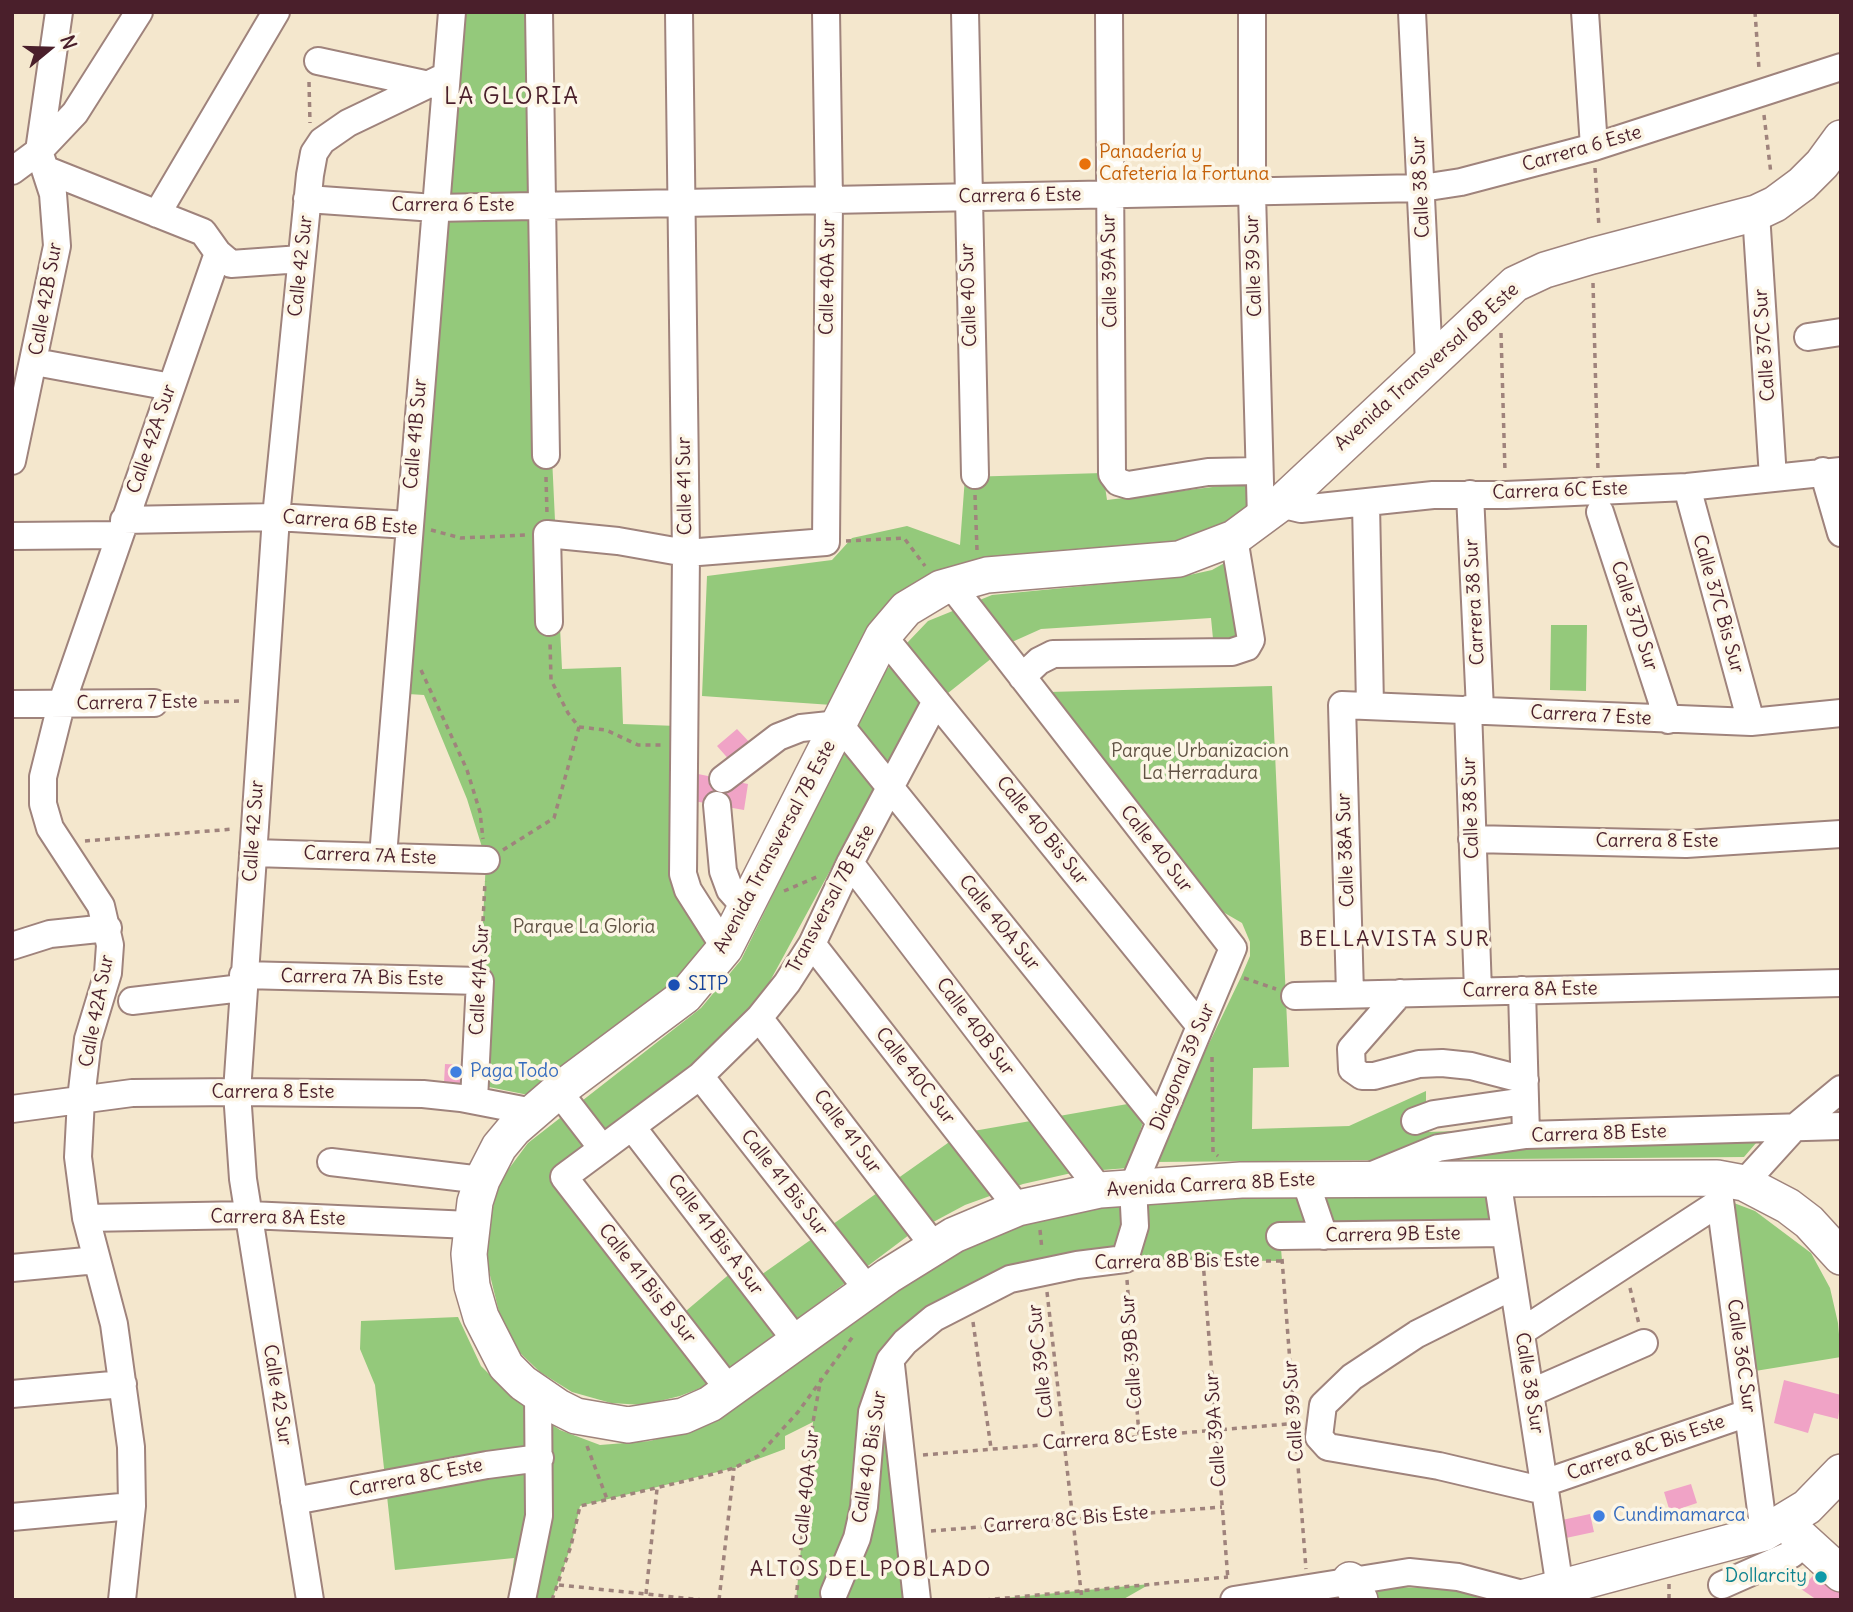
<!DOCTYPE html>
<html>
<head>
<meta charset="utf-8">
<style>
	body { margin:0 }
	#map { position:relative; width:1853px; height:1612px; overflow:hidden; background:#f4e7cd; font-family:Delius,sans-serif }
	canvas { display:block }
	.frame { position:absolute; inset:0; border:14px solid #4a1f2b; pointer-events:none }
	.north { position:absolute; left:14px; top:14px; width:70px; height:70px; -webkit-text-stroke:5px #fcf5e5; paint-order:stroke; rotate:71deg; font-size:19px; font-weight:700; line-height:28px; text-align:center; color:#4a1f2b }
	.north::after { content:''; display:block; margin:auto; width:24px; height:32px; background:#4a1f2b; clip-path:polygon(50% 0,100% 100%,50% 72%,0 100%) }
</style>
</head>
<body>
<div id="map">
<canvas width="1853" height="1612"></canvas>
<div class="frame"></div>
<div class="north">N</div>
</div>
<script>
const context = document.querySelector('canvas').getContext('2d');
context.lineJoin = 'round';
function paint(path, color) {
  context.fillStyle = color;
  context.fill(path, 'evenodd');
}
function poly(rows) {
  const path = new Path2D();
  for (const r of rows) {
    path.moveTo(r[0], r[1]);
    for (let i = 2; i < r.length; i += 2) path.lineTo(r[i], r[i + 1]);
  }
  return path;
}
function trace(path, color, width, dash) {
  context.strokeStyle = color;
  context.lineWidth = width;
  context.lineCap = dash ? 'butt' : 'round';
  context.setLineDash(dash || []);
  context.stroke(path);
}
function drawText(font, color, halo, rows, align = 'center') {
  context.font = font + ' Delius,sans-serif';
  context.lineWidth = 7;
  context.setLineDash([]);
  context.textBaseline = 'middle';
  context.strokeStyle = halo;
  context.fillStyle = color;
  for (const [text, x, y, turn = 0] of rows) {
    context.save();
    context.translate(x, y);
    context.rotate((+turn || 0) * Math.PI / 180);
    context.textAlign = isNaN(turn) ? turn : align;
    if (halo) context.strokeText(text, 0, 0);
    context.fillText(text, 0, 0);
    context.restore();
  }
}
const green = poly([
	[461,12,531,12,562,669,621,667,623,724,677,726,678,886,707,947,698,962,654,1002,538,1097,489,1087,490,982,480,981,486,860,467,799,424,695,408,694],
	[1103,473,1107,500,1245,483,1251,512,1207,535,1175,541,1041,552,961,565,832,705,702,696,707,576,832,560,852,538,907,526,960,545,965,477],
	[1228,561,1244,648,1214,649,1211,618,1041,629,1012,642,923,713,881,777,763,994,738,1023,683,1074,553,1176,667,1327,739,1266,751,1282,962,1133,1139,1102,1144,1119,1128,1168,1076,1172,1023,1184,965,1205,909,1235,711,1384,680,1396,643,1405,611,1403,572,1392,540,1372,515,1348,499,1312,487,1263,489,1224,499,1182,528,1143,701,1008,741,960,876,684,907,643,928,621,992,595,1185,576,1212,570],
	[1551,625,1587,625,1586,691,1550,690],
	[1272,686,1289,1067,1253,1068,1252,1129,1349,1126,1426,1091,1426,1132,1775,1121,1744,1157,1152,1162,1241,977,1250,956,1250,942,1242,923,1223,912,1049,692],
	[1488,1187,1493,1233,1280,1236,1282,1261,1125,1259,1010,1279,890,1360,917,1600,796,1600,813,1422,785,1436,785,1449,734,1468,580,1506,571,1546,552,1600,509,1600,514,1558,395,1570,375,1385,360,1349,361,1321,458,1317,481,1366,513,1398,560,1430,600,1445,650,1441,700,1426,947,1255,1002,1230,1073,1208,1155,1196],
	[1726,1200,1755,1211,1811,1253,1830,1288,1838,1323,1841,1357,1749,1372],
	[1150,1584,1122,1600,984,1600],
	[1393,1587,1463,1589,1489,1595,1468,1600,1305,1600]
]);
const building = poly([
	[737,729,752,745,732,763,717,746],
	[693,773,748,784,744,810,688,800],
	[445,1064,464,1065,463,1084,444,1083],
	[1784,1380,1841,1395,1838,1419,1814,1413,1808,1433,1774,1423],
	[1691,1484,1697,1503,1670,1512,1664,1492],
	[1590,1514,1594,1532,1566,1538,1562,1520],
	[1820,1568,1841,1585,1841,1600,1817,1600,1801,1589]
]);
const path = poly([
	[1755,12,1759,69],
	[309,82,310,123],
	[1764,115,1771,174],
	[1595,168,1599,227],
	[1593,283,1598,471],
	[1501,333,1505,472],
	[546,477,547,514],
	[975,495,977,550],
	[431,530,461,538,527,535],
	[846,541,904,538,925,566],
	[421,670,467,770,480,812,483,839],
	[174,703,243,701],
	[579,727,606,730,638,745,664,745],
	[85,841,234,829],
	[503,850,554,818,579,727,568,713,551,680,550,641],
	[784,891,819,876],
	[481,961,485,881],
	[1244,978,1276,989],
	[1212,1057,1213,1152,1218,1156],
	[1040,1230,1042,1250],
	[1282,1259,1306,1569],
	[1146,1260,1282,1261],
	[1203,1261,1228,1580],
	[1127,1280,1139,1435],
	[1630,1288,1639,1324],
	[1047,1292,1082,1600],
	[973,1322,991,1448],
	[587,1446,607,1499],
	[923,1455,1299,1423],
	[931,1531,1222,1507],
	[1669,1584,1669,1600],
	[559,1585,703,1600],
	[646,1594,657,1489],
	[552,1600,571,1546,580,1506,706,1476,734,1468,758,1456,798,1412,854,1335],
	[719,1600,734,1468],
	[796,1600,813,1422,821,1378],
	[985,1600,1228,1577]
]);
const minor = poly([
	[539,12,546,455],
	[679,12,686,553,683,874,688,890,725,948],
	[965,12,975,475],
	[1109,12,1112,474,1118,482,1128,485,1208,472,1259,471],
	[1252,12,1252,193,1261,519],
	[1412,12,1429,363],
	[1585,12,1594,147],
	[318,61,429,85],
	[47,170,203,232,218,253,231,264,301,259],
	[12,171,39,151,75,113,139,12],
	[307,199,435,208,1422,188,1461,182,1594,147,1841,67],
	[1756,213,1773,478],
	[157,214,276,12],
	[1808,337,1841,332],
	[35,362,171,387],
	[12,461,57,246,53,194,39,151,59,12],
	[1823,471,1841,533],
	[1687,487,1751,722],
	[1470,494,1480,709],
	[1366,503,1370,706],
	[1280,504,1301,509,1433,495,1506,495,1687,487,1841,471],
	[1600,512,1668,720],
	[124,520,276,517,409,525],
	[12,536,119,535],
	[549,622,547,534,618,541,686,553,826,542,829,200,826,12],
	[883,636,1200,1026],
	[1022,677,1039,661,1053,654,1232,652,1247,647,1251,640,1234,538],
	[12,704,154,703],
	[1468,709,1478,991],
	[723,779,778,737,801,728,839,724,1160,1122],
	[717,805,723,871,730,890,745,907],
	[1472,839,1686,844,1841,834],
	[253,853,486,860],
	[383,856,452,12],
	[850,863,1100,1190],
	[812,944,1018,1208],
	[12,946,50,934,108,928],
	[243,975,480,981,474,1100],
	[1522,990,1526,1135],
	[1400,993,1351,1049,1352,1069,1362,1076,1374,1076,1419,1064,1442,1063,1471,1066,1525,1080],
	[1350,994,1342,705,1751,722,1841,713],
	[1295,996,1841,983],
	[132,1001,242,988],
	[759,1018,934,1246],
	[700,1076,869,1291],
	[558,1091,602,1148],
	[12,1109,132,1093,237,1092,423,1094,461,1098,533,1112],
	[1415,1121,1434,1114,1525,1101],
	[632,1127,798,1343],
	[331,1162,482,1180],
	[1370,1176,1438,1148,1526,1135,1841,1126],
	[1497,1178,1560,1588],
	[1717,1178,1764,1533],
	[1305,1180,1324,1236],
	[1744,1183,1794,1128,1841,1089],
	[86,1218,249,1215,470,1225],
	[1280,1236,1505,1233],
	[12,1268,97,1260],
	[1513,1286,1417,1334,1352,1377,1323,1405,1319,1437,1328,1447,1439,1466,1545,1491],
	[1521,1332,1720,1202],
	[891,1365,917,1600],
	[731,1392,564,1177,700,1076,759,1018,787,983,812,944,850,863,936,701],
	[1530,1393,1644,1343],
	[12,1394,123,1384],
	[1544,1483,1748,1413],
	[294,1501,487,1465,540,1458],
	[12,1517,132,1506],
	[1722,1585,1792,1554,1805,1542],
	[834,1593,857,1538,864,1507,872,1412,890,1360,905,1342,934,1318,1010,1279,1077,1265,1125,1259,1135,1226,1133,1186,1233,948,951,585],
	[122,1600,132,1506,131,1447,114,1324,86,1218,78,1157,81,1099,88,1039,108,973,110,945,101,906,50,828,43,804,43,777,61,705,218,253],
	[310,1600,243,1179,237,1092,276,517,310,175,314,153,322,141,348,123,446,76],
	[522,1600,539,1516,538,1395],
	[1234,1600,1409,1572,1458,1577,1530,1596]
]);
const major = poly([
	[1841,138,1822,164,1802,184,1775,204,1756,213,1592,256,1545,270,1515,284,1280,504,1234,538,1179,559,987,575,941,588,906,609,883,636,725,948,685,996,558,1091,514,1129,499,1147,482,1180,475,1202,469,1254,472,1286,481,1317,506,1366,523,1383,558,1407,576,1416,628,1425,683,1416,710,1404,888,1276,954,1235,1018,1208,1100,1190,1241,1180,1717,1178,1744,1183,1788,1206,1809,1222,1841,1257],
	[1785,1523,1841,1574],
	[1350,1580,1360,1600],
	[1514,1600,1764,1533,1807,1507,1841,1472]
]);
const markers = [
	[1085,164,7,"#e8710a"],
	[674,985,7,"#1a4fb4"],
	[456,1072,7,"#3f7fe0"],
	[1599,1516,7,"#3f7fe0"],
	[1821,1577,7,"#0f9aa8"]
];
const streetNames = [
	["Carrera 6 Este",1582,149,-16],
	["Calle 38 Sur",1421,187,-93],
	["Carrera 6 Este",1020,196,-1],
	["Carrera 6 Este",453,206],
	["Calle 42 Sur",301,266,-84],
	["Calle 39 Sur",1254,266,-92],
	["Calle 39A Sur",1110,271,-91],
	["Calle 40A Sur",828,277,-89],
	["Calle 40 Sur",969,295,-92],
	["Calle 42B Sur",46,299,-80],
	["Calle 37C Sur",1765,345,-94],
	["Avenida Transversal 6B Este",1427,367,-42],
	["Calle 41B Sur",416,434,-85],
	["Calle 42A Sur",152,439,-71],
	["Calle 41 Sur",685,486,-91],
	["Carrera 6C Este",1560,491,-2],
	["Carrera 6B Este",350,523,5],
	["Carrera 38 Sur",1475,602,-93],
	["Calle 37C Bis Sur",1718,604,74],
	["Calle 37D Sur",1634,616,72],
	["Carrera 7 Este",137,703,-1],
	["Carrera 7 Este",1591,716,3],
	["Calle 38 Sur",1471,808,-92],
	["Calle 42 Sur",254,831,-86],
	["Calle 40 Bis Sur",1042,831,51],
	["Carrera 8 Este",1657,842],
	["Avenida Transversal 7B Este",775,847,-62],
	["Calle 40 Sur",1156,849,52],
	["Calle 38A Sur",1346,850,-92],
	["Carrera 7A Este",370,856,2],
	["Transversal 7B Este",831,899,-62],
	["Calle 40A Sur",999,923,51],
	["Carrera 7A Bis Este",362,978,1],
	["Calle 41A Sur",480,980,-87],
	["Carrera 8A Este",1530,990,-1],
	["Calle 42A Sur",97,1011,-79],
	["Calle 40B Sur",975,1027,53],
	["Diagonal 39 Sur",1183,1067,-67],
	["Calle 40C Sur",915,1076,52],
	["Carrera 8 Este",273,1093],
	["Calle 41 Sur",847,1132,53],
	["Carrera 8B Este",1599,1134,-2],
	["Calle 41 Bis Sur",784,1183,52],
	["Avenida Carrera 8B Este",1211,1185,-3],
	["Carrera 8A Este",278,1218,1],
	["Calle 41 Bis A Sur",715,1235,53],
	["Carrera 9B Este",1393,1235,-1],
	["Carrera 8B Bis Este",1177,1262,-1],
	["Calle 41 Bis B Sur",647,1284,52],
	["Calle 39B Sur",1132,1352,-94],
	["Calle 36C Sur",1741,1356,82],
	["Calle 39C Sur",1041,1361,-96],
	["Calle 38 Sur",1529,1383,81],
	["Calle 42 Sur",277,1395,81],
	["Calle 39 Sur",1294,1411,-94],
	["Calle 39A Sur",1216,1430,-94],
	["Carrera 8C Este",1110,1438,-5],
	["Carrera 8C Bis Este",1646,1448,-19],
	["Calle 40 Bis Sur",870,1457,-81],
	["Carrera 8C Este",416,1478,-11],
	["Calle 40A Sur",807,1488,-84],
	["Carrera 8C Bis Este",1066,1520,-5]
];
const foodNames = [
	["Panadería y",1099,153],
	["Cafeteria la Fortuna",1099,175]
];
const parkNames = [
	["Parque Urbanizacion",1200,752],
	["La Herradura",1200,774],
	["Parque La Gloria",584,928]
];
const transitNames = [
	["SITP",688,985]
];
const shopNames = [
	["Paga Todo",470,1072],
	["Cundimamarca",1613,1516]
];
const cultureNames = [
	["Dollarcity",1807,1577]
];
const neighbourhoodNames = [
	["BELLAVISTA SUR",1395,940],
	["ALTOS DEL POBLADO",871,1570]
];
const quarterNames = [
	["LA GLORIA",512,97]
];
paint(green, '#94c97b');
paint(building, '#f0a3c6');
trace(minor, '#9f837c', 30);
trace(major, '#9f837c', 38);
trace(path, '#9f837c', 3.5, [5, 5]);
trace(minor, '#fff', 26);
trace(major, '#fff', 35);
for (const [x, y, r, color] of markers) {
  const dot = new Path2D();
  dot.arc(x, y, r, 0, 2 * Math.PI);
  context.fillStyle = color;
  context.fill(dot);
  trace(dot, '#fcf5e5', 2.5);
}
drawText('19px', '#4a1f2b', '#fcf5e5', streetNames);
drawText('19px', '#c56008', '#fcf5e5', foodNames, 'left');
drawText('19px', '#605243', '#fcf5e5', parkNames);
drawText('19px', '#164399', '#fcf5e5', transitNames, 'left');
drawText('19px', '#366cbe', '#fcf5e5', shopNames, 'left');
drawText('19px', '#0d838f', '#fcf5e5', cultureNames, 'right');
context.letterSpacing = '2px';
drawText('21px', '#4a1f2b', '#fcf5e5', neighbourhoodNames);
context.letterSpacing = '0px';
context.letterSpacing = '2px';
drawText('23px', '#4a1f2b', '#fcf5e5', quarterNames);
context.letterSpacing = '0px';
</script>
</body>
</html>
